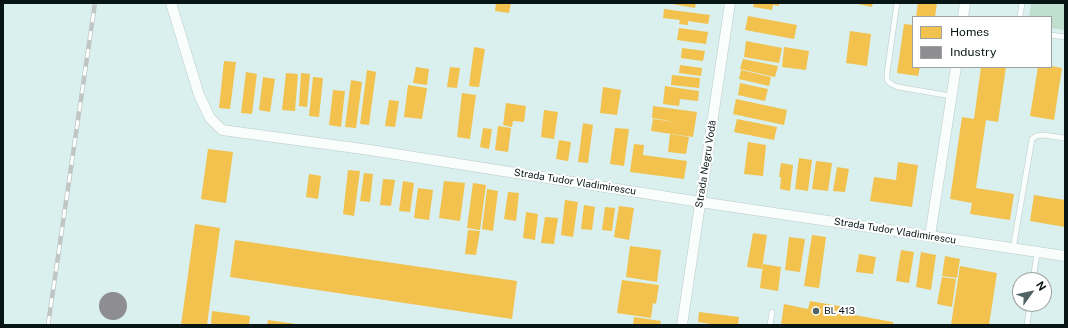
<!DOCTYPE html>
<html>
<head>
<meta charset="utf-8">
<style>
	body { margin:0 }
	#map { position:relative; width:1068px; height:328px; overflow:hidden; background:#d9f0ee; font-family:"Public Sans",sans-serif }
	canvas { display:block }
	.frame { position:absolute; inset:0; border:4px solid #071615; pointer-events:none }
	.legend { position:absolute; left:912px; top:16px; width:140px; height:52px; box-sizing:border-box; background:#fff; border:1px solid #9ca2a1; margin:0; padding:5px 7px; list-style:none; font-size:12px; color:#071615 }
	.legend li { display:flex; align-items:center; gap:8px; height:20px }
	.legend b { width:20px; border:1px solid #9ca2a1 }
	.north { position:absolute; left:1012px; top:272px; width:40px; height:40px; box-sizing:border-box; background:#fff; border:1px solid #9ca2a1; border-radius:50%; rotate:57deg; font-size:11px; font-weight:700; line-height:16px; text-align:center; color:#071615 }
	.north::after { content:''; display:block; margin:auto; width:14px; height:18px; background:#506261; clip-path:polygon(50% 0,100% 100%,50% 72%,0 100%) }
</style>
</head>
<body>
<div id="map">
<canvas width="1068" height="328"></canvas>
<div class="frame"></div>
<ul class="legend">
<li><b style="height:11px;background:#f2c14e"></b>Homes</li>
<li><b style="height:11px;background:#8d8d92"></b>Industry</li>
</ul>
<div class="north">N</div>
</div>
<script>
const context = document.querySelector('canvas').getContext('2d');
context.lineJoin = 'round';
function paint(path, color) {
  context.fillStyle = color;
  context.fill(path, 'evenodd');
}
function poly(rows) {
  const path = new Path2D();
  for (const r of rows) {
    if (r.length === 3) {
      path.moveTo(r[0] + r[2], r[1]);
      path.arc(r[0], r[1], r[2], 0, 2 * Math.PI);
      continue;
    }
    path.moveTo(r[0], r[1]);
    for (let i = 2; i < r.length; i += 2) path.lineTo(r[i], r[i + 1]);
  }
  return path;
}
function trace(path, color, width, dash) {
  context.strokeStyle = color;
  context.lineWidth = width;
  context.lineCap = dash ? 'butt' : 'round';
  context.setLineDash(dash || []);
  context.stroke(path);
}
function drawText(font, color, halo, rows, align = 'center') {
  context.font = font + ' "Public Sans",sans-serif';
  context.lineWidth = 4;
  context.setLineDash([]);
  context.textBaseline = 'middle';
  context.strokeStyle = halo;
  context.fillStyle = color;
  for (const [text, x, y, turn = 0] of rows) {
    context.save();
    context.translate(x, y);
    context.rotate((+turn || 0) * Math.PI / 180);
    context.textAlign = isNaN(turn) ? turn : align;
    if (halo) context.strokeText(text, 0, 0);
    context.fillText(text, 0, 0);
    context.restore();
  }
}
const green = poly([
	[1031,3,1065,3,1065,30,1051,28,1051,17,1029,17]
]);
const homes = poly([
	[496,3,511,3,509,13,495,11],
	[666,3,696,3,695,8],
	[754,3,779,3,779,6,773,5,772,10,753,7],
	[853,3,873,3,872,7],
	[918,3,937,3,935,17,916,17],
	[664,9,710,15,708,24,688,21,688,25,679,24,680,20,663,18],
	[748,16,797,25,794,39,745,30],
	[904,24,913,25,913,67,920,67,918,76,897,73],
	[679,28,708,32,706,44,677,40],
	[850,31,871,34,867,66,846,63],
	[746,41,782,48,779,63,744,57],
	[474,47,485,49,479,87,469,86],
	[784,47,809,51,806,70,782,67],
	[682,48,705,51,703,61,681,58],
	[743,59,778,66,775,77,740,69],
	[224,61,236,62,230,109,219,108],
	[680,65,702,68,701,76,679,73],
	[1051,66,1062,68,1054,120,1030,116,1038,67],
	[416,67,429,69,427,85,413,83],
	[450,67,460,68,457,88,447,87],
	[981,67,1006,67,998,122,986,120,976,188,1014,194,1010,220,970,214,972,203,950,199,962,117,974,119],
	[367,70,376,72,369,125,360,124],
	[741,70,771,77,769,86,739,79],
	[246,72,257,74,252,114,241,113],
	[286,73,298,74,295,111,282,110],
	[301,73,310,74,307,107,299,106],
	[672,75,700,78,699,88,671,85],
	[263,77,275,79,270,112,259,110],
	[313,77,323,78,319,117,309,116],
	[351,80,362,82,356,128,345,127],
	[740,83,768,89,765,101,738,95],
	[408,85,427,88,422,119,404,117],
	[665,86,699,91,698,101,680,99,679,106,663,104],
	[603,87,621,90,617,115,600,113],
	[333,90,345,91,341,127,329,125],
	[462,93,476,95,470,139,457,137],
	[736,99,787,110,784,125,733,114],
	[389,100,399,101,395,127,385,126],
	[506,103,526,106,524,122,513,121,512,127,503,125],
	[653,106,697,112,693,137,651,131,653,119,676,122,652,118],
	[544,110,558,112,554,139,541,137],
	[737,119,777,127,774,140,734,132],
	[583,123,593,125,588,163,578,162],
	[498,126,511,128,508,152,495,150],
	[483,128,492,129,489,149,480,147],
	[615,128,629,129,624,166,610,164],
	[670,134,689,137,686,154,668,152],
	[559,140,571,142,568,161,556,159],
	[748,142,766,145,763,176,744,174],
	[634,144,644,145,643,155,687,161,684,179,630,172],
	[208,149,233,152,226,203,201,199],
	[799,158,812,160,808,191,795,189],
	[816,161,832,163,828,191,812,189],
	[898,162,918,165,912,207,870,201,874,177,896,180],
	[781,163,793,165,790,191,780,189,781,177,779,177],
	[837,167,849,169,845,192,833,191],
	[348,170,360,171,354,216,343,214],
	[364,173,373,174,370,202,360,201],
	[309,174,321,176,318,199,306,197],
	[383,179,395,180,391,206,380,205],
	[403,181,414,183,410,212,399,211],
	[444,181,465,183,460,221,439,218],
	[473,183,486,185,480,230,467,228],
	[418,188,433,190,429,220,414,218],
	[487,189,498,191,493,231,482,229],
	[508,192,519,193,516,221,504,219],
	[1034,195,1065,200,1065,227,1030,221],
	[565,200,578,202,573,237,561,235],
	[584,205,595,207,592,230,581,229],
	[619,206,634,208,629,240,614,237],
	[605,207,615,208,612,231,602,230],
	[526,212,538,214,535,240,523,238],
	[545,217,558,218,554,244,541,243],
	[195,224,220,228,207,325,181,325],
	[468,230,480,231,476,255,465,254],
	[753,233,767,235,762,269,747,267],
	[812,235,826,237,819,288,804,286],
	[789,237,805,239,800,272,785,270],
	[235,240,517,281,512,319,230,277],
	[630,246,661,250,657,282,626,277],
	[901,250,914,252,909,283,896,281],
	[921,252,936,255,931,290,916,287],
	[859,254,876,257,873,274,856,272],
	[945,256,960,259,957,278,942,276],
	[763,264,781,267,778,291,760,288],
	[960,266,997,273,989,325,951,325],
	[942,277,956,279,952,307,937,304],
	[622,280,659,285,656,304,653,303,651,318,617,313],
	[810,301,850,308,849,314,893,322,893,325,781,325,784,304,808,309],
	[212,311,250,316,249,325,211,325],
	[699,312,739,317,738,325,717,325,698,322],
	[634,317,661,321,660,325,633,325],
	[268,320,296,324,296,325,267,325]
]);
const industry = poly([
	[113,306,14]
]);
const service = poly([
	[897,3,887,73,887,80,891,84,898,87,951,96],
	[1020,17,1022,3],
	[1051,35,1065,37],
	[1013,249,1032,139,1036,136,1043,135,1064,138],
	[1033,280,1037,253],
	[770,325,772,312],
	[1027,325,1030,304]
]);
const minor = poly([
	[171,3,199,95,210,118,222,130,370,150,700,202,1065,256],
	[963,17,965,3],
	[930,236,956,67],
	[682,325,730,3]
]);
const rail = poly([
	[48,325,95,3]
]);
const markers = [
	[816,311,4,"#506261"]
];
const streetNames = [
	["Strada Negru Vodă",706,164,-81],
	["Strada Tudor Vladimirescu",575,182,9],
	["Strada Tudor Vladimirescu",895,231,9]
];
const poiNames = [
	["Bl. 413",824,311]
];
paint(green, '#c1dfce');
paint(homes, '#f2c14e');
paint(industry, '#8d8d92');
trace(service, '#b8cac9', 6);
trace(minor, '#b8cac9', 11);
trace(service, '#f9fdfc', 5);
trace(minor, '#f9fdfc', 10);
trace(rail, '#bfc6c4', 4.5);
trace(rail, '#fff', 3, [9]);
for (const [x, y, r, color] of markers) {
  const dot = new Path2D();
  dot.arc(x, y, r, 0, 2 * Math.PI);
  context.fillStyle = color;
  context.fill(dot);
  trace(dot, '#fff', 1.5);
}
drawText('10px', '#071615', '#fff', streetNames);
drawText('10px', '#071615', '#fff', poiNames, 'left');
</script>
</body>
</html>
